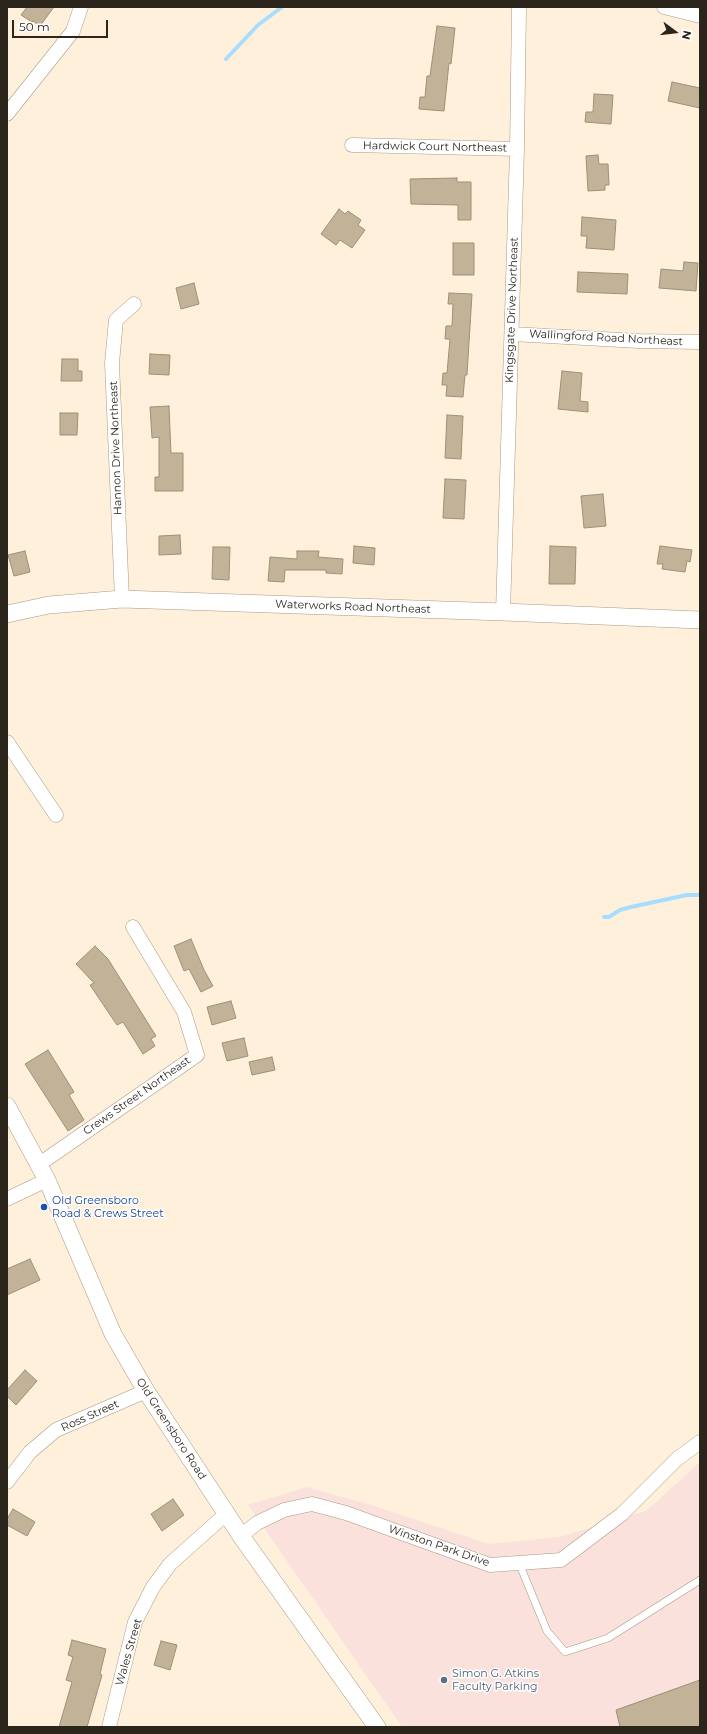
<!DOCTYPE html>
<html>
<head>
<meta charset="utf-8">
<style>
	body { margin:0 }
	#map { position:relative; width:707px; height:1734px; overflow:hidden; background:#fef0db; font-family:Montserrat,sans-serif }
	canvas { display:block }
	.frame { position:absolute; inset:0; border:8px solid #2c251c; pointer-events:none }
	.north { position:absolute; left:655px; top:12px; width:40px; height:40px; -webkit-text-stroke:3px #fff; paint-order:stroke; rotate:105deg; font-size:11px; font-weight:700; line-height:16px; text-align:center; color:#2c251c }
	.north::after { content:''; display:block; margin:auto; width:14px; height:18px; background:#2c251c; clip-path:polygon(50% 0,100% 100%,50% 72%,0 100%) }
	.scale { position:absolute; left:12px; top:20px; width:96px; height:18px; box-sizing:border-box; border:2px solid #2c251c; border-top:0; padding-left:5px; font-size:12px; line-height:14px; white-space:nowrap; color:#2c251c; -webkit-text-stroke:3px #fff; paint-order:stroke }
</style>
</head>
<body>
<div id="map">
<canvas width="707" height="1734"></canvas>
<div class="frame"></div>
<div class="north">N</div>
<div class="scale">50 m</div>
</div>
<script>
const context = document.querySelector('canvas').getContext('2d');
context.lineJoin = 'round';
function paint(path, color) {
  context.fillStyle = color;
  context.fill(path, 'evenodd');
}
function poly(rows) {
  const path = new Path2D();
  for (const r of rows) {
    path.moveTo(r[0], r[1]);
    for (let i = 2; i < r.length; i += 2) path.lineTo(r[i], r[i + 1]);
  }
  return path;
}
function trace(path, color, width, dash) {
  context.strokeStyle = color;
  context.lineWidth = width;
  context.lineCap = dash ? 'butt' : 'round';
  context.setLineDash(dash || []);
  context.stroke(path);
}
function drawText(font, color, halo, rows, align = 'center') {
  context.font = font + ' Montserrat,sans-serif';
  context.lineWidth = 3;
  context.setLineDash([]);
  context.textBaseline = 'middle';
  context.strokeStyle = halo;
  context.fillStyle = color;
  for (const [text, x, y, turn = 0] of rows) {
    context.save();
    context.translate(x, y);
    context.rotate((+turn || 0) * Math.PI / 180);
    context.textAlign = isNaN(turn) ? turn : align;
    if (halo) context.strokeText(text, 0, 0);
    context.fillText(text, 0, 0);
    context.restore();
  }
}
const education = poly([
	[700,1462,700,1727,402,1727,248,1505,307,1487,371,1505,489,1544,559,1537,646,1511]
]);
const stream = poly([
	[226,59,258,25,282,7],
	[604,917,609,917,620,910,631,907,687,895,700,895]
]);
const building = poly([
	[27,7,54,7,40,26,33,21,32,22,21,15,27,7],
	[437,26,455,28,451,64,449,63,444,111,419,109,420,97,425,97,427,76,430,76,437,26],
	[672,82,700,88,700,108,668,101,672,82],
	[594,94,613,95,611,124,585,122,586,112,593,112,594,94],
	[598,155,599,164,608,164,609,185,605,185,605,190,588,191,586,156,598,155],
	[457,178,457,182,471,182,471,220,458,220,458,205,411,204,410,179,457,178],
	[339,209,345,214,348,211,361,220,358,225,365,230,352,248,340,240,336,245,321,234,339,209],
	[582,217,616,220,614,250,586,248,587,236,581,236,582,217],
	[453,243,474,243,474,275,453,275,453,243],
	[684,262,698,263,696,291,659,288,661,269,683,271,684,262],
	[578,272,628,274,627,294,577,292,578,272],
	[194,283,199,304,181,309,176,288,194,283],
	[449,293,472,294,467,375,465,375,463,397,446,396,447,385,442,385,443,373,447,373,450,339,445,339,446,326,452,326,453,304,448,304,449,293],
	[150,354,170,355,169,375,149,374,150,354],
	[62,359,78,359,78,371,82,371,82,381,61,381,62,359],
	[562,371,582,373,580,401,588,402,588,412,558,409,562,371],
	[169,406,171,453,183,453,183,491,155,491,155,477,159,477,159,437,152,438,150,407,169,406],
	[60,413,78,413,77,435,60,435,60,413],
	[447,415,463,416,461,459,445,458,447,415],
	[445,479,466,480,464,519,443,518,445,479],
	[603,494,606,526,584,528,581,496,603,494],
	[180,535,181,554,159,555,159,536,180,535],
	[354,546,375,548,374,565,353,563,354,546],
	[550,546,576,547,575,584,549,584,550,546],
	[660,546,692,550,690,562,687,561,685,572,662,569,663,564,657,564,660,546],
	[213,547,230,547,229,580,212,579,213,547],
	[25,551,30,572,14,576,8,555,25,551],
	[297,551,319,551,318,557,343,559,342,574,326,573,326,570,285,570,284,582,268,581,270,557,297,559,297,551],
	[191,939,204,970,213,986,201,992,189,969,184,971,174,946,191,939],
	[95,946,108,959,156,1036,151,1039,155,1046,143,1054,123,1022,117,1025,90,985,94,983,76,964,95,946],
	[231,1001,236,1018,212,1025,207,1007,231,1001],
	[244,1038,248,1056,227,1061,222,1043,244,1038],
	[48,1050,74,1092,69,1095,84,1120,68,1131,25,1064,48,1050],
	[272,1057,275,1070,252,1075,249,1062,272,1057],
	[30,1259,40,1280,7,1295,7,1269,30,1259],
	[25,1370,37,1381,16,1405,7,1396,7,1390,25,1370],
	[173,1499,184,1515,162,1531,151,1514,173,1499],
	[13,1509,35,1522,27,1536,7,1525,7,1519,13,1509],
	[72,1640,106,1649,100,1674,102,1675,87,1727,59,1727,72,1682,66,1680,73,1657,68,1655,72,1640],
	[161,1641,177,1645,170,1670,154,1665,161,1641],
	[700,1680,700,1727,620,1727,616,1710,700,1680]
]);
const service = poly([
	[519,1563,547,1631,565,1652,608,1638,700,1580]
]);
const minor = poly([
	[664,7,700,16],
	[7,114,73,31,81,7],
	[352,145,517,149],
	[512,334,639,341,700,342],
	[122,599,112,363,116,320,134,304],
	[503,612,517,149,519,7],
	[7,742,56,815],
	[38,1165,197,1055,184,1012,133,927],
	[7,1199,47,1180],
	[7,1482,30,1452,56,1430,146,1391],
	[241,1536,257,1523,284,1510,312,1504,346,1513,490,1565,561,1560,622,1514,677,1459,700,1442],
	[109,1727,135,1622,153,1587,170,1564,226,1514]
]);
const tertiary = poly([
	[7,614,49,605,122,599,503,612,700,620],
	[7,1106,47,1180,113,1334,146,1391,241,1536,377,1727]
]);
const markers = [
	[44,1207,4,"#1a4fb4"],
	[444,1680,4,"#5c6f8a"]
];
const streetNames = [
	["Hardwick Court Northeast",435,147,1],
	["Kingsgate Drive Northeast",512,310,-88],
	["Wallingford Road Northeast",606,338,3],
	["Hannon Drive Northeast",116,448,-92],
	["Waterworks Road Northeast",353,607,2],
	["Crews Street Northeast",137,1096,-35],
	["Ross Street",90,1416,-24],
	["Old Greensboro Road",171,1429,57],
	["Winston Park Drive",439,1546,19],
	["Wales Street",129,1652,-74]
];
const transitNames = [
	["Old Greensboro",52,1201],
	["Road & Crews Street",52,1214]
];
const serviceNames = [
	["Simon G. Atkins",452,1674],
	["Faculty Parking",452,1687]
];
paint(education, '#fbe1dc');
trace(stream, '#aaddfd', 4);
paint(building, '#c2b298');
trace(building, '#9f8f77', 1);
trace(service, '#a99980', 8);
trace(minor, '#a99980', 15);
trace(tertiary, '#a99980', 18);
trace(service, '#fff', 7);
trace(minor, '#fff', 14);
trace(tertiary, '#fff', 17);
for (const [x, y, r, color] of markers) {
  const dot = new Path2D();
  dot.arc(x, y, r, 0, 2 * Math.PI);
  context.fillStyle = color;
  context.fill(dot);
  trace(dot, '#fff', 1.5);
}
drawText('11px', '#2c251c', '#fff', streetNames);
drawText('11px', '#164399', '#fff', transitNames, 'left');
drawText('11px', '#4e5e75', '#fff', serviceNames, 'left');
</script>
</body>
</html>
